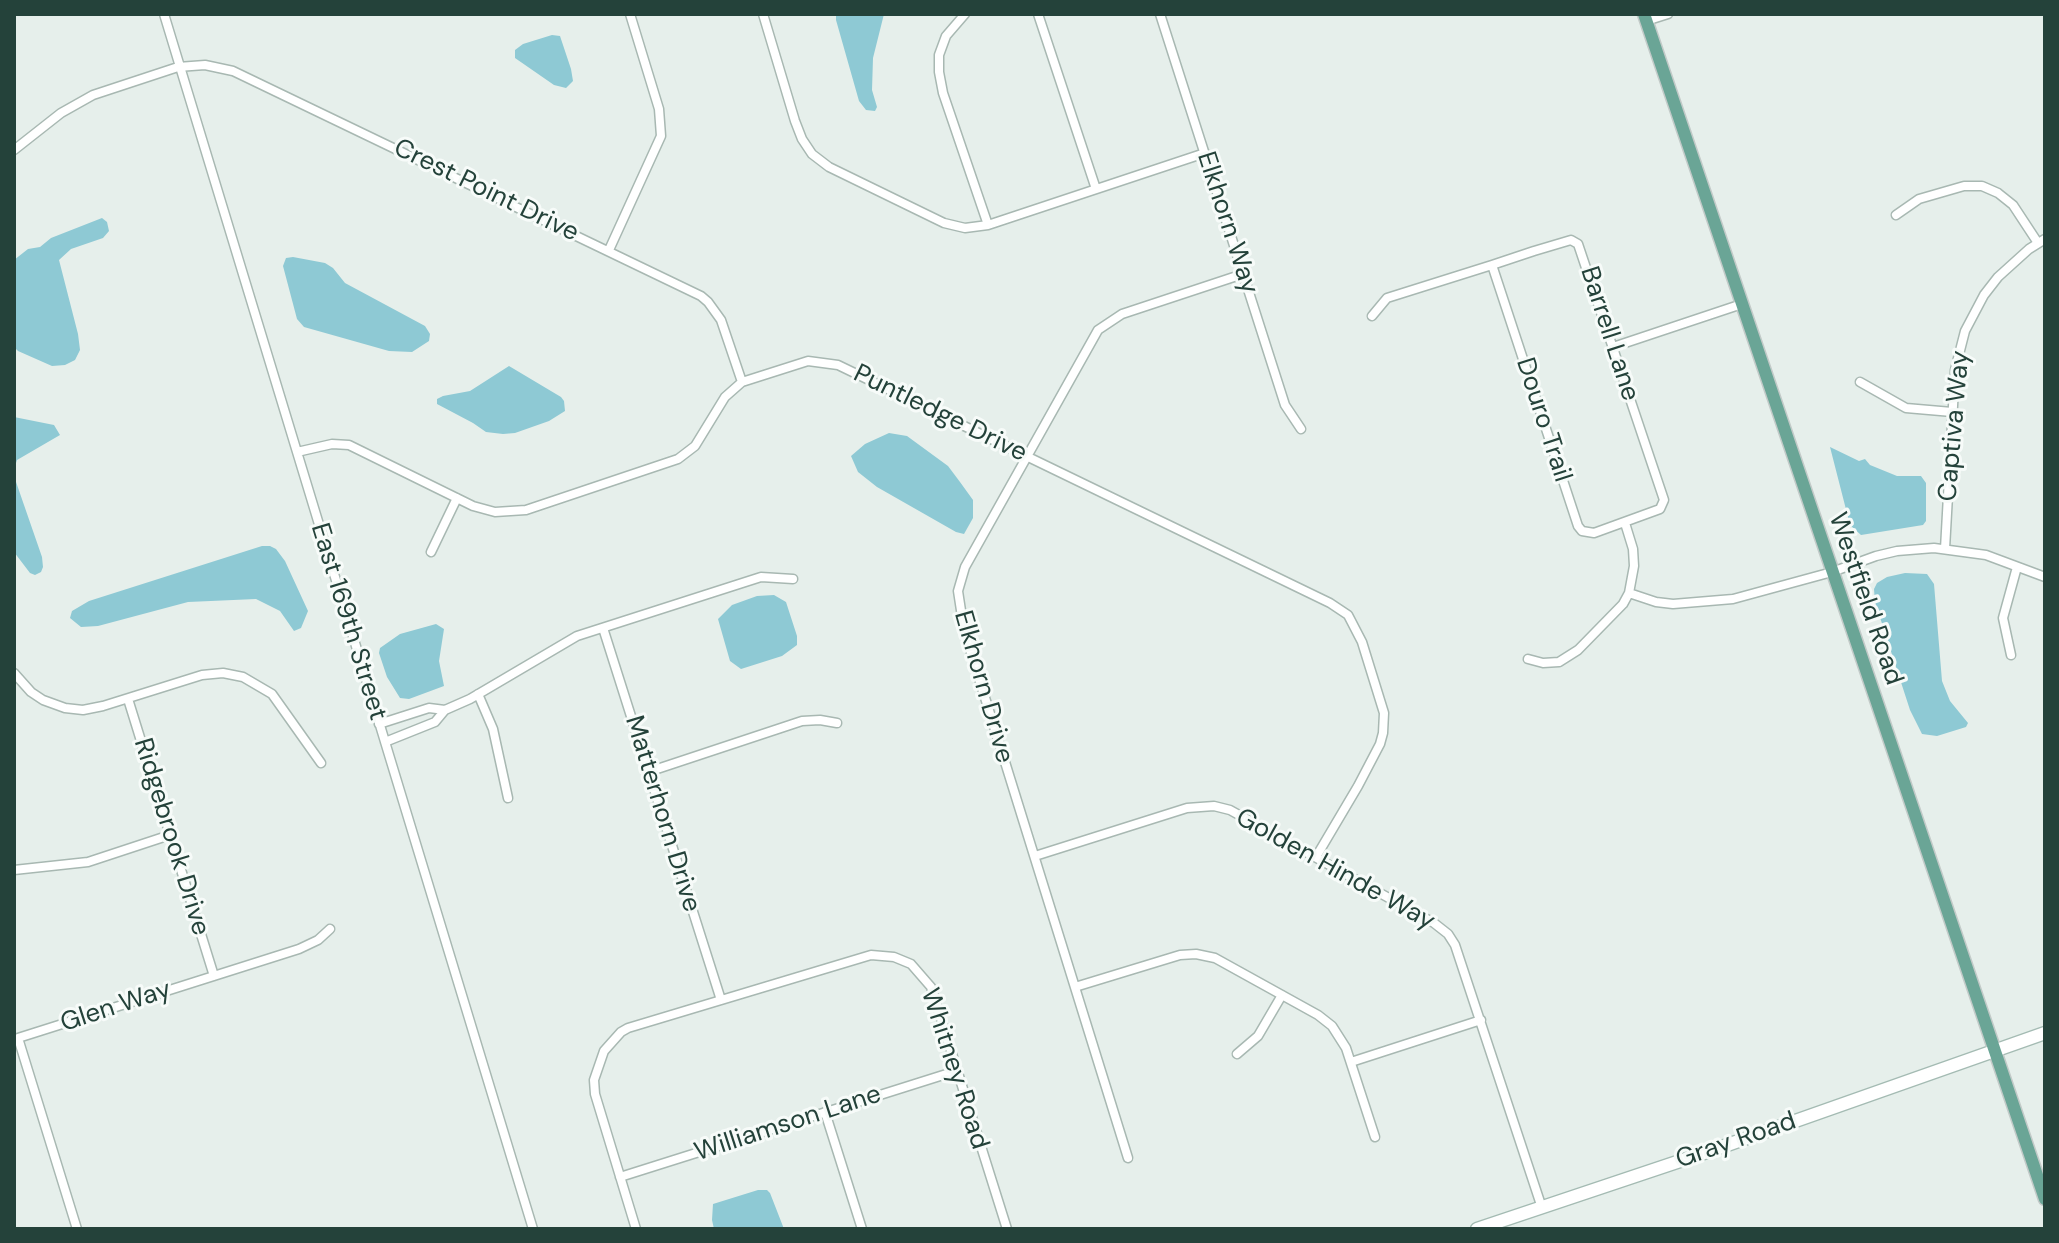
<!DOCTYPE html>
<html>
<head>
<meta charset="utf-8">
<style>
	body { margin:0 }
	#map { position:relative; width:2059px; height:1243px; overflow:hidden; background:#e6efeb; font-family:"DM Sans",sans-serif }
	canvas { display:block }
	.frame { position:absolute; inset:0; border:16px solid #24423a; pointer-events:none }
</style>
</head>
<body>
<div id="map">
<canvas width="2059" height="1243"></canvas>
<div class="frame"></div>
</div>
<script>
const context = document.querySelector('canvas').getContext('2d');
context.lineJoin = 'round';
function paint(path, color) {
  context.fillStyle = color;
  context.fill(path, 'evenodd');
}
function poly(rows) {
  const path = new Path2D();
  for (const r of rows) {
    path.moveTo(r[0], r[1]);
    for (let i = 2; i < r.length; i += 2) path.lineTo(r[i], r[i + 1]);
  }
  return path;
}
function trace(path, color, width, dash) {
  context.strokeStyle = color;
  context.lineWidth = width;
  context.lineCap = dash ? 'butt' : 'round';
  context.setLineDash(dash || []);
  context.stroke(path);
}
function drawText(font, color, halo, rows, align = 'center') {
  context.font = font + ' "DM Sans",sans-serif';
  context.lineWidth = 6;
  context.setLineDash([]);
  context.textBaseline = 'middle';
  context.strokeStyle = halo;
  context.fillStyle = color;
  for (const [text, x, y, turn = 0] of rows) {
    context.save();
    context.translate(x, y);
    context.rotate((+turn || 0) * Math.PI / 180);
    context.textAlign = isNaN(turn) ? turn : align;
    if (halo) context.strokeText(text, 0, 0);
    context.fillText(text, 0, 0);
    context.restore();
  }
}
const water = poly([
	[836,14,884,14,873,58,872,90,877,107,875,111,866,110,859,101,836,20],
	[552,35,560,36,571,69,573,81,566,88,554,85,515,58,515,50,523,44],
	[102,218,107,222,109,231,103,238,71,249,59,260,78,334,80,350,75,360,65,365,52,366,18,351,14,347,14,260,28,249,40,247,51,238],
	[293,257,325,263,333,268,345,283,425,326,430,334,429,341,412,352,389,351,304,327,297,319,283,266,286,258],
	[509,366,561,397,564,401,565,411,549,421,515,433,503,434,486,432,473,423,437,404,437,399,443,396,470,391],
	[14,417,54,425,60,435,17,460,14,469,15,479,42,557,43,567,41,572,35,575,30,573,14,552],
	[889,433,907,436,948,466,960,482,973,500,973,518,964,534,956,532,877,487,858,472,851,456,865,444],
	[1830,447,1859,461,1865,459,1870,465,1897,476,1921,476,1926,483,1926,521,1923,525,1861,535,1850,525],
	[262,546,270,546,276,549,285,561,308,611,301,628,294,631,280,611,256,599,188,602,98,626,81,627,70,618,72,611,89,601],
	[1905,573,1927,574,1934,584,1942,681,1950,701,1968,723,1966,727,1937,736,1922,734,1910,710,1875,602,1874,589,1877,583,1887,577],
	[774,595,786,602,797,636,797,645,782,656,741,669,730,661,718,619,732,605,757,596],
	[436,624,444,629,439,661,444,686,409,699,400,698,387,677,379,653,380,648,400,634],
	[758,1190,767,1190,770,1193,784,1229,714,1229,712,1220,713,1204]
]);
const street = poly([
	[164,14,533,1229],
	[763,14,795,121,802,139,812,154,829,167,944,223,965,228,988,225,1205,153],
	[965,14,946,36,939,55,939,72,943,93,988,225],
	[1038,14,1096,189],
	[1160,14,1285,405,1301,429],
	[1646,21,1668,14],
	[14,150,61,113,93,95,178,67,205,65,233,71,701,296,708,302,721,320,742,382],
	[1896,215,1919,199,1964,186,1982,186,1998,193,2013,205,2038,243],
	[609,250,661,136,659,109,630,14],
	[1372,316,1387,298,1492,265,1534,251,1571,240,1578,244,1662,494,1664,500,1660,509,1594,533,1582,531,1578,526,1492,265],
	[1613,347,1742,304],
	[1860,382,1906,408,1952,412],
	[297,452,332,444,349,445,473,506,495,512,526,510,678,459,695,446,725,397,742,382,808,361,838,365,1330,603,1348,615,1362,642,1384,713,1383,733,1380,744,1358,786,1316,857],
	[1945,549,1955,370,1965,331,1984,295,1998,277,2029,249,2045,239],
	[431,552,457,498],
	[1629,593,1656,602,1673,604,1733,599,1832,572,1876,556,1897,551,1934,548,1986,555,2045,577],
	[603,628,721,1000],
	[2011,655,2003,618,2017,567],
	[1528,659,1543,663,1559,662,1578,650,1623,604,1629,593,1634,566,1633,549,1625,523],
	[14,673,31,692,43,700,65,708,83,710,103,706,202,675,223,673,243,677,272,694,321,763],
	[478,694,493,729,508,798],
	[128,699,214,976],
	[379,724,429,708,445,710,470,699,577,636,761,577,793,579],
	[385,742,435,722,445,710],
	[648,772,802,721,820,720,837,723],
	[1035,856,1187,808,1214,806,1230,810,1434,923,1448,934,1455,945,1542,1208],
	[14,870,88,862,170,835],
	[1075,987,1180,955,1196,954,1215,958,1318,1015,1332,1026,1346,1048,1375,1137],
	[1237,1054,1258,1036,1282,995],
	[1351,1062,1481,1020],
	[825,1112,862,1229],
	[1128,1158,964,630,958,591,965,567,1098,330,1122,314,1243,274],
	[620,1177,956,1071],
	[77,1229,18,1038,299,949,318,940,330,929],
	[636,1229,595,1094,594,1080,604,1051,621,1032,628,1028,871,955,894,957,911,964,931,987,1007,1229]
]);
const secondary = poly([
	[1477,1229,1713,1150,2045,1033]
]);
const primary = poly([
	[1644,14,2045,1199]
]);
const streetNames = [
	["Crest Point Drive",486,191,26],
	["Elkhorn Way",1227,223,72],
	["Barrell Lane",1609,334,72],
	["Puntledge Drive",940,414,26],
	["Douro Trail",1543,420,72],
	["Captiva Way",1955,426,-85],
	["Westfield Road",1865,599,71],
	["East 169th Street",348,622,73],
	["Elkhorn Drive",983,687,74],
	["Matterhorn Drive",662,814,73],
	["Ridgebrook Drive",171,837,73],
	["Golden Hinde Way",1335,870,29],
	["Glen Way",116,1007,-18],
	["Whitney Road",954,1069,72],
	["Williamson Lane",788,1124,-18],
	["Gray Road",1736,1141,-19]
];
paint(water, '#8ec9d4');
trace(street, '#a8b8b2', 11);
trace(secondary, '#a4bbb3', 15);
trace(primary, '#c2cac8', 15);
trace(street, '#fff', 8);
trace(secondary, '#fff', 12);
trace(primary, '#6aa596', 12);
drawText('26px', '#24423a', '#f7fbf9', streetNames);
</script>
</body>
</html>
